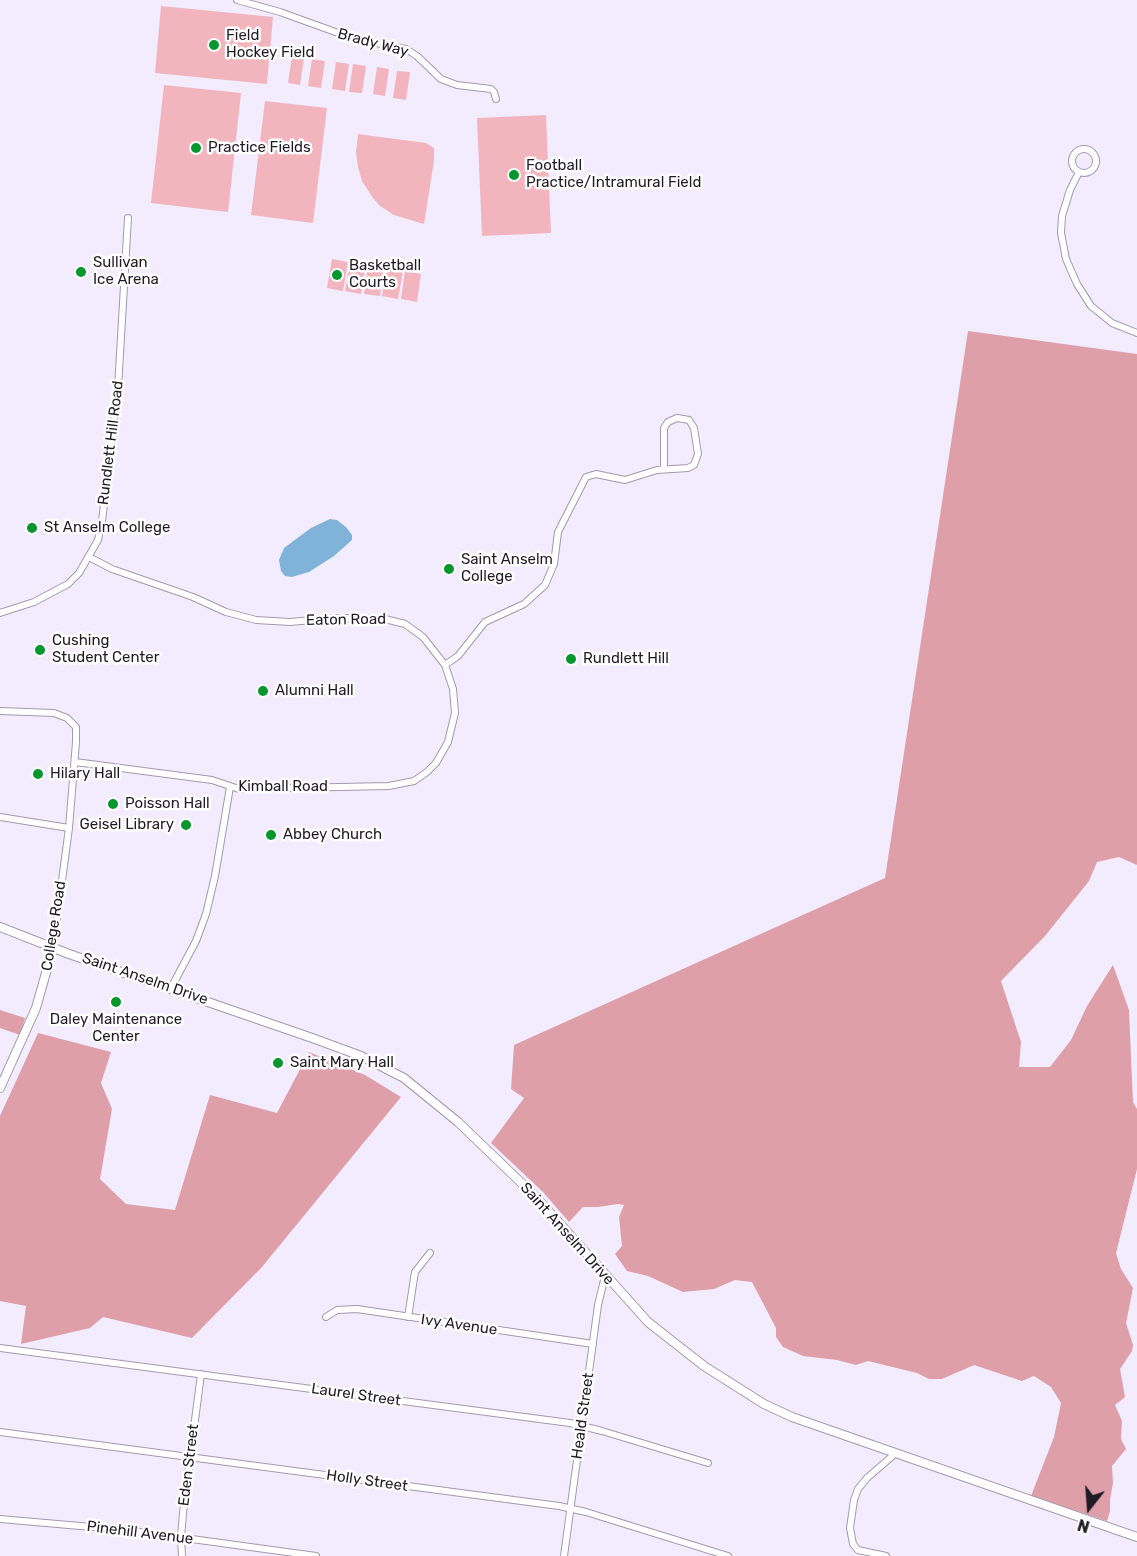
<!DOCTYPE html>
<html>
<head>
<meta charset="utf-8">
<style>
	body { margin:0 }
	#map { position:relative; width:1137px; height:1556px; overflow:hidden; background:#f3ecfe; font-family:Rubik,sans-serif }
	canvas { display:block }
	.north { position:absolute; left:1059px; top:1478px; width:60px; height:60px; -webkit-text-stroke:4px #fff; paint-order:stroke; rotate:197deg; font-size:16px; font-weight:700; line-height:24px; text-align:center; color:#201c24 }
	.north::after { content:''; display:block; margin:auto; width:21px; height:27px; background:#201c24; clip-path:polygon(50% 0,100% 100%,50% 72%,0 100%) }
</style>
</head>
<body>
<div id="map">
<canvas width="1137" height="1556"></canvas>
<div class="north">N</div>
</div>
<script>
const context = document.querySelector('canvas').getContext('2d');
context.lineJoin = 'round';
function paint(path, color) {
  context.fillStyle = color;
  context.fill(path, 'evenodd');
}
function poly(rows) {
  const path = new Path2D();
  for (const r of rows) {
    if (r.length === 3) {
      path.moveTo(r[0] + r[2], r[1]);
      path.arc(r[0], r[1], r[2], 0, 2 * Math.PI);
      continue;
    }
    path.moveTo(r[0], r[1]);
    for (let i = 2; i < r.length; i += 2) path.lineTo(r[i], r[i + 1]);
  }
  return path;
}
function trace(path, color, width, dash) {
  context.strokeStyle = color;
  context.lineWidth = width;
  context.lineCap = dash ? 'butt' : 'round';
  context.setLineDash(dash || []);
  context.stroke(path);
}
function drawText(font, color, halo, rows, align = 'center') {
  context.font = font + ' Rubik,sans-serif';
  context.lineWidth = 5;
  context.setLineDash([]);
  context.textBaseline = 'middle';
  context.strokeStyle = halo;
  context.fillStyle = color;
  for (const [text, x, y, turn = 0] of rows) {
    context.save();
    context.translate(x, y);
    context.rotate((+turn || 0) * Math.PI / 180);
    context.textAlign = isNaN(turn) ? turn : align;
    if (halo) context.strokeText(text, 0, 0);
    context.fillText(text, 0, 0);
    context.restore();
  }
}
const green = poly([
	[161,6,273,17,267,84,155,73],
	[292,56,304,58,300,85,288,83],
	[312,59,325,61,321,88,308,86],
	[336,62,349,64,345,91,332,89],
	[353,64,366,66,362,93,349,92],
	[377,67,389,69,385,96,373,94],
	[397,71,410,72,406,100,393,98],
	[164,85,241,93,228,212,151,203],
	[265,101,327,108,313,223,251,215],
	[546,115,551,233,482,236,477,118],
	[358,134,426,143,434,148,434,161,424,224,394,215,380,206,373,198,362,181,358,167,356,153],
	[332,259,348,262,343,291,327,288],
	[350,263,366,265,361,294,345,291],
	[368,265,384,268,380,296,364,294],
	[387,268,403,271,398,299,382,296],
	[405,271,421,274,417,302,401,299]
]);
const forest = poly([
	[968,331,1137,354,1137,865,1119,857,1097,862,1089,881,1045,936,1001,981,1021,1042,1019,1067,1050,1067,1071,1040,1087,1006,1113,965,1129,1010,1133,1102,1137,1109,1137,1169,1116,1253,1121,1269,1133,1288,1126,1323,1133,1345,1132,1351,1120,1369,1125,1397,1115,1405,1122,1421,1121,1439,1126,1449,1112,1466,1113,1483,1110,1499,1110,1511,1107,1521,1031,1496,1054,1437,1061,1403,1051,1387,1034,1376,1022,1381,974,1365,942,1379,929,1379,917,1373,868,1361,856,1365,837,1360,803,1356,783,1347,776,1337,776,1328,752,1282,735,1280,714,1289,683,1292,648,1276,627,1271,615,1254,622,1246,619,1217,624,1205,618,1204,598,1207,583,1207,569,1222,543,1192,491,1143,524,1098,511,1089,514,1045,885,878],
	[0,1010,25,1018,20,1035,0,1028],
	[38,1033,111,1052,101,1083,112,1109,100,1179,126,1204,175,1210,210,1095,277,1113,309,1052,365,1075,401,1097,262,1267,192,1338,103,1317,90,1328,21,1344,26,1306,0,1301,0,1116]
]);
const water = poly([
	[330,519,337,520,346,527,352,535,352,540,334,556,309,572,292,577,285,576,281,571,279,560,284,548,311,528]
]);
const minor = poly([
	[237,0,280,12,352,38,406,49,417,56,441,79,457,85,491,89,494,92,496,99],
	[1084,161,12],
	[1079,172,1070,190,1062,216,1061,233,1066,259,1077,284,1091,306,1112,323,1137,333],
	[0,613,34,602,68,584,79,573,98,540,102,521,118,388,128,218],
	[445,665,458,656,485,622,524,604,545,585,554,564,558,532,586,477,596,474,625,480,657,470,688,468,694,465,698,454,694,428,689,420,677,418,668,422,664,428,664,469],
	[0,711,54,713,67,718,76,727,76,742,69,828,53,948],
	[75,762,212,780,239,789,389,786,414,781,427,772,436,763,448,742,455,713,453,689,445,665,423,637,405,624,385,619,336,618,290,622,256,620,226,612,193,597,112,569,89,557],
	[0,817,69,828],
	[171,988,196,941,206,914,215,876,230,787],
	[326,1317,337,1310,357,1309,593,1344],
	[408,1317,415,1272,430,1253],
	[0,1348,570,1423,602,1431,708,1463],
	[0,1432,559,1506,586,1512,728,1556],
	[0,1519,126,1530,316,1556],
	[182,1556,181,1537,183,1513,201,1374],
	[564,1556,598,1305,605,1276],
	[886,1556,858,1550,853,1544,850,1528,854,1500,858,1489,867,1478,896,1453]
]);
const tertiary = poly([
	[0,927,69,954,315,1039,361,1056,404,1078,458,1122,536,1197,648,1322,704,1366,764,1404,792,1417,1137,1537],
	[0,1088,36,1008,53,948]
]);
const markers = [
	[214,45,6,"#05972e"],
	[196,148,6,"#05972e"],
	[514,175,6,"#05972e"],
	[81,272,6,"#05972e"],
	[337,275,6,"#05972e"],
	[32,528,6,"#05972e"],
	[449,569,6,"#05972e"],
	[40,650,6,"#05972e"],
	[571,659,6,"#05972e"],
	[263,691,6,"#05972e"],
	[38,774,6,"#05972e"],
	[113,804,6,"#05972e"],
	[186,825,6,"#05972e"],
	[271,835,6,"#05972e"],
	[116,1002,6,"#05972e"],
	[278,1063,6,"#05972e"]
];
const poiNames = [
	["Field",226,36],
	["Hockey Field",226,53],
	["Practice Fields",208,148],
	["Football",526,166],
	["Practice/Intramural Field",526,183],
	["Sullivan",93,263],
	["Ice Arena",93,280],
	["Basketball",349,266],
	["Courts",349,283],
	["St Anselm College",44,528],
	["Saint Anselm",461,560],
	["College",461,577],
	["Cushing",52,641],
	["Student Center",52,658],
	["Rundlett Hill",583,659],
	["Alumni Hall",275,691],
	["Hilary Hall",50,774],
	["Poisson Hall",125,804],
	["Geisel Library",174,825,"right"],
	["Abbey Church",283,835],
	["Daley Maintenance",116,1020,"center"],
	["Center",116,1037,"center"],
	["Saint Mary Hall",290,1063]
];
const streetNames = [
	["Brady Way",373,43,15],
	["Rundlett Hill Road",111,443,-83],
	["Eaton Road",346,620,-1],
	["Kimball Road",283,787],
	["College Road",54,926,-81],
	["Saint Anselm Drive",145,979,19],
	["Saint Anselm Drive",567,1234,48],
	["Ivy Avenue",459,1325,8],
	["Laurel Street",356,1395,8],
	["Heald Street",583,1416,-82],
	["Eden Street",189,1465,-83],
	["Holly Street",367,1481,8],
	["Pinehill Avenue",140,1533,7]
];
paint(green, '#f2b5be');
paint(forest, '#df9fa9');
paint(water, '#80b3d9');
trace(minor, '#a299ae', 8);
trace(tertiary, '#a299ae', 10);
trace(minor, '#fff', 6);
trace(tertiary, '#fff', 8);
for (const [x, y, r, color] of markers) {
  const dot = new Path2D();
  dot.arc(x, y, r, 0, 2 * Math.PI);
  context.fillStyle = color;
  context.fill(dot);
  trace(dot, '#fff', 2);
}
drawText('15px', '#201c24', '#fff', poiNames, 'left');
drawText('15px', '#201c24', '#fff', streetNames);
</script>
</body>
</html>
